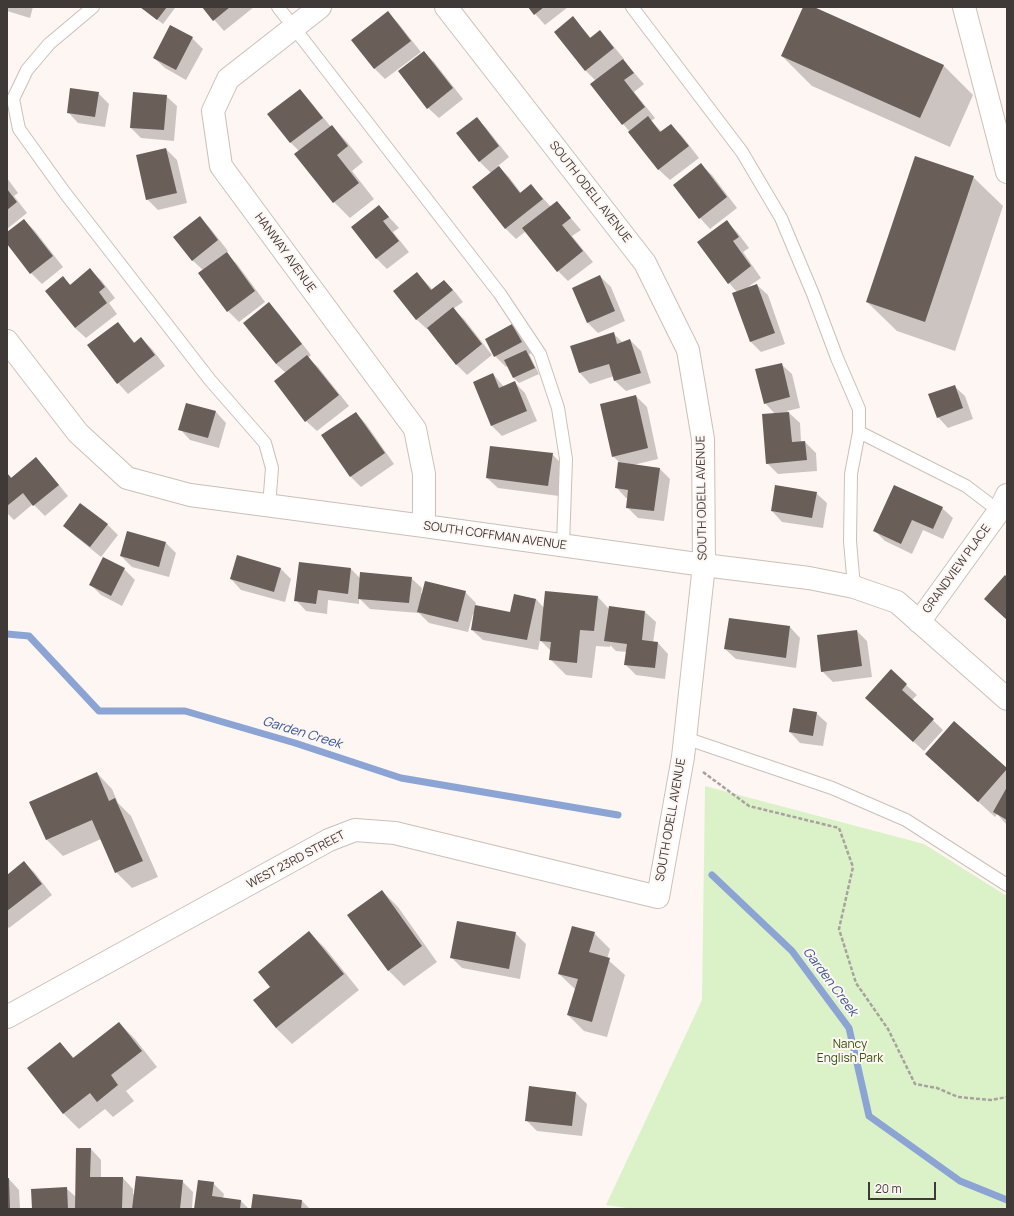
<!DOCTYPE html>
<html>
<head>
<meta charset="utf-8">
<style>
	body { margin:0 }
	#map { position:relative; width:1014px; height:1216px; overflow:hidden; background:#fef6f2; font-family:Manrope,sans-serif }
	canvas { display:block }
	.frame { position:absolute; inset:0; border:8px solid #3f3a37; pointer-events:none }
	.scale { position:absolute; left:868px; top:1182px; width:68px; height:18px; box-sizing:border-box; border:2px solid #3f3a37; border-top:0; padding-left:5px; font-size:12px; line-height:14px; white-space:nowrap; color:#3f3a37; -webkit-text-stroke:3px #fef6f2; paint-order:stroke }
</style>
</head>
<body>
<div id="map">
<canvas width="1014" height="1216"></canvas>
<div class="frame"></div>
<div class="scale">20 m</div>
</div>
<script>
const context = document.querySelector('canvas').getContext('2d');
context.lineJoin = 'round';
function paint(path, color) {
  context.fillStyle = color;
  context.fill(path, 'evenodd');
}
function poly(rows) {
  const path = new Path2D();
  for (const r of rows) {
    path.moveTo(r[0], r[1]);
    for (let i = 2; i < r.length; i += 2) path.lineTo(r[i], r[i + 1]);
  }
  return path;
}
function trace(path, color, width, dash) {
  context.strokeStyle = color;
  context.lineWidth = width;
  context.lineCap = dash ? 'butt' : 'round';
  context.setLineDash(dash || []);
  context.stroke(path);
}
function drawText(font, color, halo, rows, align = 'center') {
  context.font = font + ' Manrope,sans-serif';
  context.lineWidth = 4;
  context.setLineDash([]);
  context.textBaseline = 'middle';
  context.strokeStyle = halo;
  context.fillStyle = color;
  for (const [text, x, y, turn = 0] of rows) {
    context.save();
    context.translate(x, y);
    context.rotate((+turn || 0) * Math.PI / 180);
    context.textAlign = isNaN(turn) ? turn : align;
    if (halo) context.strokeText(text, 0, 0);
    context.fillText(text, 0, 0);
    context.restore();
  }
}
const green = poly([
	[705,786,924,844,1007,896,1007,1209,634,1209,606,1205,702,1000]
]);
const shadow = poly([
	[7,7,33,7,30,18,7,11],
	[141,7,173,7,175,8,163,24],
	[203,7,254,7,224,31],
	[529,7,568,7,545,25],
	[805,7,812,7,944,66,973,95,950,147,812,86,782,56],
	[388,13,398,23,421,52,385,79,375,69,352,40],
	[573,18,591,38,600,31,610,42,624,59,623,60,644,84,634,92,655,118,651,121,662,132,671,125,682,136,699,158,670,180,659,170,630,132,623,124,596,81,585,70],
	[192,38,203,49,186,80,165,68,154,58],
	[424,52,434,62,463,99,439,118,428,108],
	[300,90,310,101,331,127,332,126,347,142,363,162,352,171,374,199,350,218,334,202,299,151,291,143,269,114],
	[98,93,109,104,105,127,78,123,68,112],
	[166,96,177,106,174,141,141,138,131,128],
	[477,118,487,129,509,157,498,166,509,177,521,193,531,185,551,207,557,202,581,230,572,236,593,262,568,281,558,271,526,231,516,239,506,229,473,187,491,173,479,161],
	[166,149,177,160,187,203,158,210,147,199],
	[701,165,712,175,737,208,710,229,700,218],
	[973,177,1003,206,955,351,897,331,867,302],
	[7,178,18,193,14,196,27,213,7,229],
	[379,206,399,228,393,232,409,252,387,269,377,259,352,227],
	[200,217,210,228,228,251,226,253,237,264,265,302,239,322,228,311,203,270,192,260],
	[24,220,35,231,63,267,42,284,31,273,7,243,7,234],
	[727,222,737,232,749,248,743,252,761,278,748,287,757,285,768,295,785,344,761,352,751,342,733,293,737,292,729,283],
	[90,270,101,280,115,298,109,303,117,314,86,338,75,328,63,278,71,285],
	[417,273,433,290,444,281,455,292,463,302,453,309,464,319,492,355,467,375,456,364,428,328,427,329,416,319],
	[600,276,611,287,625,321,598,333,588,323],
	[269,304,279,314,311,355,308,358,318,367,349,406,317,431,306,421,286,373,276,364],
	[118,323,135,343,141,338,152,349,165,366,128,394,118,383],
	[512,326,523,336,532,353,529,354,539,374,519,383,514,378,508,365,506,367,495,356],
	[613,333,623,343,630,340,641,351,651,383,626,391,615,381,614,376,590,384,580,373,571,347],
	[781,364,792,374,800,408,787,411,800,423,801,442,805,442,816,453,817,471,778,474,767,463,775,414,765,403],
	[493,374,504,387,515,383,525,393,537,421,502,436,491,425],
	[954,386,965,396,973,419,948,428,938,417],
	[636,396,647,407,658,459,633,465,659,468,670,479,664,521,638,518,627,507,628,498,626,498,616,487,619,462,613,456],
	[216,412,226,423,219,448,190,440,180,429],
	[356,413,366,424,394,464,361,487,351,477],
	[552,454,563,465,559,496,498,488,487,478],
	[36,459,46,469,68,496,45,516,33,504,14,520,7,513,7,473,12,478],
	[816,493,827,503,823,528,782,522,772,511],
	[942,508,953,518,943,539,923,530,912,554,885,541,874,530],
	[107,524,118,535,101,557,75,536,64,526],
	[166,543,176,553,169,577,132,567,121,556],
	[300,563,351,569,361,579,411,578,422,588,421,593,465,592,476,603,475,606,511,613,515,595,536,599,544,608,598,597,609,609,610,607,645,612,656,622,653,643,658,643,668,654,665,679,636,675,625,664,627,652,616,651,610,645,610,647,596,646,592,678,566,675,550,659,551,651,540,640,538,650,483,640,472,630,475,614,473,614,468,632,429,623,419,613,370,609,359,598,359,604,328,600,327,614,306,611,296,600],
	[280,568,291,579,285,602,241,590,231,579],
	[124,569,135,580,122,606,101,595,90,584],
	[790,627,800,638,796,668,736,659,725,649],
	[857,631,867,641,872,677,833,682,822,671],
	[906,685,917,695,912,700,943,730,924,751,876,708],
	[816,713,827,723,823,746,800,743,790,732],
	[926,754,1007,769,1007,825,997,814,995,817],
	[97,773,112,789,118,803,131,816,158,877,132,888,116,872,101,839,63,856,47,840,30,803],
	[24,862,35,873,52,895,9,928,7,926,7,876],
	[382,891,398,907,437,962,404,986,388,970],
	[309,932,325,948,359,990,292,1044,276,1028,254,1000,271,987],
	[515,933,526,944,520,979,462,968,451,957],
	[594,933,610,949,607,959,625,975,607,1037,584,1031,568,1015,576,990,559,974],
	[119,1023,135,1039,157,1067,126,1091,134,1101,113,1117,105,1109,79,1129,63,1113,60,1043,74,1058],
	[530,1087,576,1093,587,1104,582,1136,537,1131,526,1120],
	[91,1149,101,1160,101,1178,123,1178,133,1189,133,1194,135,1195,182,1181,193,1192,192,1209,33,1209,66,1188,76,1197],
	[7,1179,9,1179,19,1190,20,1209,7,1209],
	[213,1183,224,1194,223,1198,241,1201,249,1209,195,1209],
	[302,1201,310,1209,252,1209]
]);
const stream = poly([
	[7,634,29,636,99,711,185,711,295,743,401,778,618,815],
	[712,875,792,951,849,1028,869,1116,960,1181,1007,1200]
]);
const building = poly([
	[140,7,167,7,157,20],
	[202,7,230,7,213,21],
	[528,7,544,7,534,15],
	[803,7,814,7,944,65,920,118,781,56],
	[388,11,411,41,374,69,351,40],
	[573,16,590,38,600,30,614,48,585,71,554,32],
	[170,25,193,37,176,70,153,58],
	[424,51,453,88,427,109,398,71],
	[623,59,634,73,624,80,645,107,622,125,590,84],
	[70,88,99,92,95,117,67,113],
	[300,89,323,118,290,143,267,114],
	[133,92,167,95,164,130,130,128],
	[648,116,660,132,671,124,689,146,658,170,628,132],
	[477,117,499,146,479,162,456,133],
	[332,125,348,146,337,155,359,183,333,203,294,154],
	[166,148,177,193,146,200,136,155],
	[915,156,974,176,925,322,866,302],
	[701,163,727,197,699,219,673,185],
	[499,166,520,193,531,184,543,199,505,229,472,187],
	[7,189,17,202,7,210],
	[557,201,571,218,562,225,583,251,557,272,522,228],
	[379,205,389,217,383,221,399,241,376,259,351,227],
	[200,216,218,240,192,261,173,237],
	[24,219,53,256,30,274,7,244,7,232],
	[727,220,739,237,733,241,751,266,728,284,697,242],
	[227,252,255,291,227,312,198,273],
	[90,268,105,287,99,292,107,303,75,328,45,291,63,276,70,285],
	[417,272,431,290,444,280,453,290,416,320,393,291],
	[600,275,615,311,587,323,572,288],
	[757,284,775,333,750,342,732,293],
	[269,302,302,344,276,364,243,323],
	[453,307,482,344,456,365,427,328],
	[118,322,134,343,141,337,155,355,117,384,87,345],
	[512,324,522,342,494,357,485,339],
	[614,332,617,344,630,339,641,373,614,381,609,364,579,373,570,346],
	[526,350,535,368,513,378,504,360],
	[307,355,339,395,305,422,274,381],
	[782,363,790,397,764,404,755,369],
	[493,373,499,388,515,381,527,411,491,426,473,382],
	[955,385,963,408,937,418,928,394],
	[636,395,648,448,612,457,600,404],
	[186,403,216,411,208,438,178,430],
	[356,412,385,453,350,477,321,435],
	[789,412,792,442,805,441,807,460,766,464,762,414],
	[490,446,553,453,548,486,486,478],
	[36,457,59,485,33,506,23,493,7,506,7,473,11,478],
	[618,462,660,468,654,511,626,508,628,490,615,488],
	[775,485,817,492,812,518,771,511],
	[894,485,943,507,933,529,912,520,901,544,873,531],
	[80,503,108,524,90,547,63,526],
	[127,531,166,542,159,567,120,556],
	[237,555,281,568,274,592,230,579],
	[103,557,125,568,111,596,89,585],
	[299,562,351,568,348,594,318,590,316,604,294,601],
	[360,572,412,577,409,603,358,599],
	[1005,575,1007,577,1007,620,984,599],
	[425,581,466,591,458,622,417,612],
	[545,591,598,596,594,631,580,630,577,663,549,660,551,642,540,641],
	[514,594,536,599,527,640,471,630,475,605,510,612],
	[609,606,645,611,642,640,658,642,655,668,624,665,627,644,604,641],
	[729,618,790,626,786,658,724,649],
	[857,630,862,666,821,672,817,635],
	[891,669,907,684,902,690,934,719,913,742,865,698],
	[793,708,817,712,813,736,789,732],
	[954,721,1007,768,1007,769,978,802,925,754],
	[97,772,109,801,115,798,143,861,115,873,92,820,46,840,29,802],
	[1007,787,1007,820,993,812],
	[24,861,42,884,7,911,7,875],
	[382,890,422,946,388,971,347,915],
	[457,921,516,932,509,969,450,958],
	[572,926,595,932,589,952,610,958,592,1022,567,1015,578,979,558,974],
	[309,931,344,974,276,1028,253,1000,270,987,258,972],
	[119,1022,142,1051,111,1075,118,1085,97,1102,90,1093,63,1114,27,1068,60,1042,73,1058],
	[529,1086,576,1092,572,1126,525,1121],
	[76,1148,91,1148,90,1177,123,1177,122,1209,75,1209],
	[136,1176,183,1180,180,1209,132,1209],
	[7,1178,9,1178,10,1209,7,1209],
	[198,1180,214,1182,212,1196,241,1200,240,1209,194,1209],
	[67,1187,68,1209,32,1209,31,1189],
	[253,1194,302,1200,301,1209,251,1209]
]);
const path = poly([
	[703,772,749,806,839,828,853,867,839,929,856,983,888,1029,915,1084,937,1088,958,1097,991,1100,1007,1097]
]);
const service = poly([
	[93,7,49,44,27,70,13,99,19,129,65,193,210,380,265,443,272,468,269,506],
	[278,7,500,294,540,354,558,408,566,459,563,545],
	[632,7,742,152,781,218,813,294,837,358,859,409,859,432,851,474,850,541,854,587],
	[859,432,966,486,1003,514],
	[685,738,832,788,906,820,1007,885]
]);
const minor = poly([
	[320,7,228,79,213,111,221,166,415,429,424,474,424,526],
	[964,7,1007,172],
	[7,341,78,433,127,478,190,495,424,526,704,565,809,578,854,587,897,602,1007,699],
	[919,622,999,511,1007,495],
	[7,1017,329,840,355,830,395,833,658,897,683,757,704,565,703,439,688,350,645,263,446,7]
]);
const streetNames = [
	["SOUTH ODELL AVENUE",590,192,52],
	["HANWAY AVENUE",285,253,54],
	["SOUTH ODELL AVENUE",702,498,-91],
	["SOUTH COFFMAN AVENUE",495,536,8],
	["GRANDVIEW PLACE",957,569,-54],
	["SOUTH ODELL AVENUE",671,820,-80],
	["WEST 23RD STREET",296,860,-28]
];
const parkNames = [
	["Nancy",850,1045],
	["English Park",850,1059]
];
const waterNames = [
	["Garden Creek",302,733,17],
	["Garden Creek",830,982,53]
];
paint(green, '#dbf2c9');
paint(shadow, '#0003');
trace(stream, '#8ba4d4', 7);
paint(building, '#695e58');
trace(service, '#ccbfb8', 14);
trace(minor, '#ccbfb8', 24);
trace(path, '#a8a29e', 2.5, [4, 2]);
trace(service, '#fff', 12);
trace(minor, '#fff', 22);
drawText('12px', '#3f3a37', '#fef6f2', streetNames);
drawText('12px', '#34560d', '#fef6f2', parkNames);
drawText('italic 13px', '#365692', '#fef6f2', waterNames);
</script>
</body>
</html>
